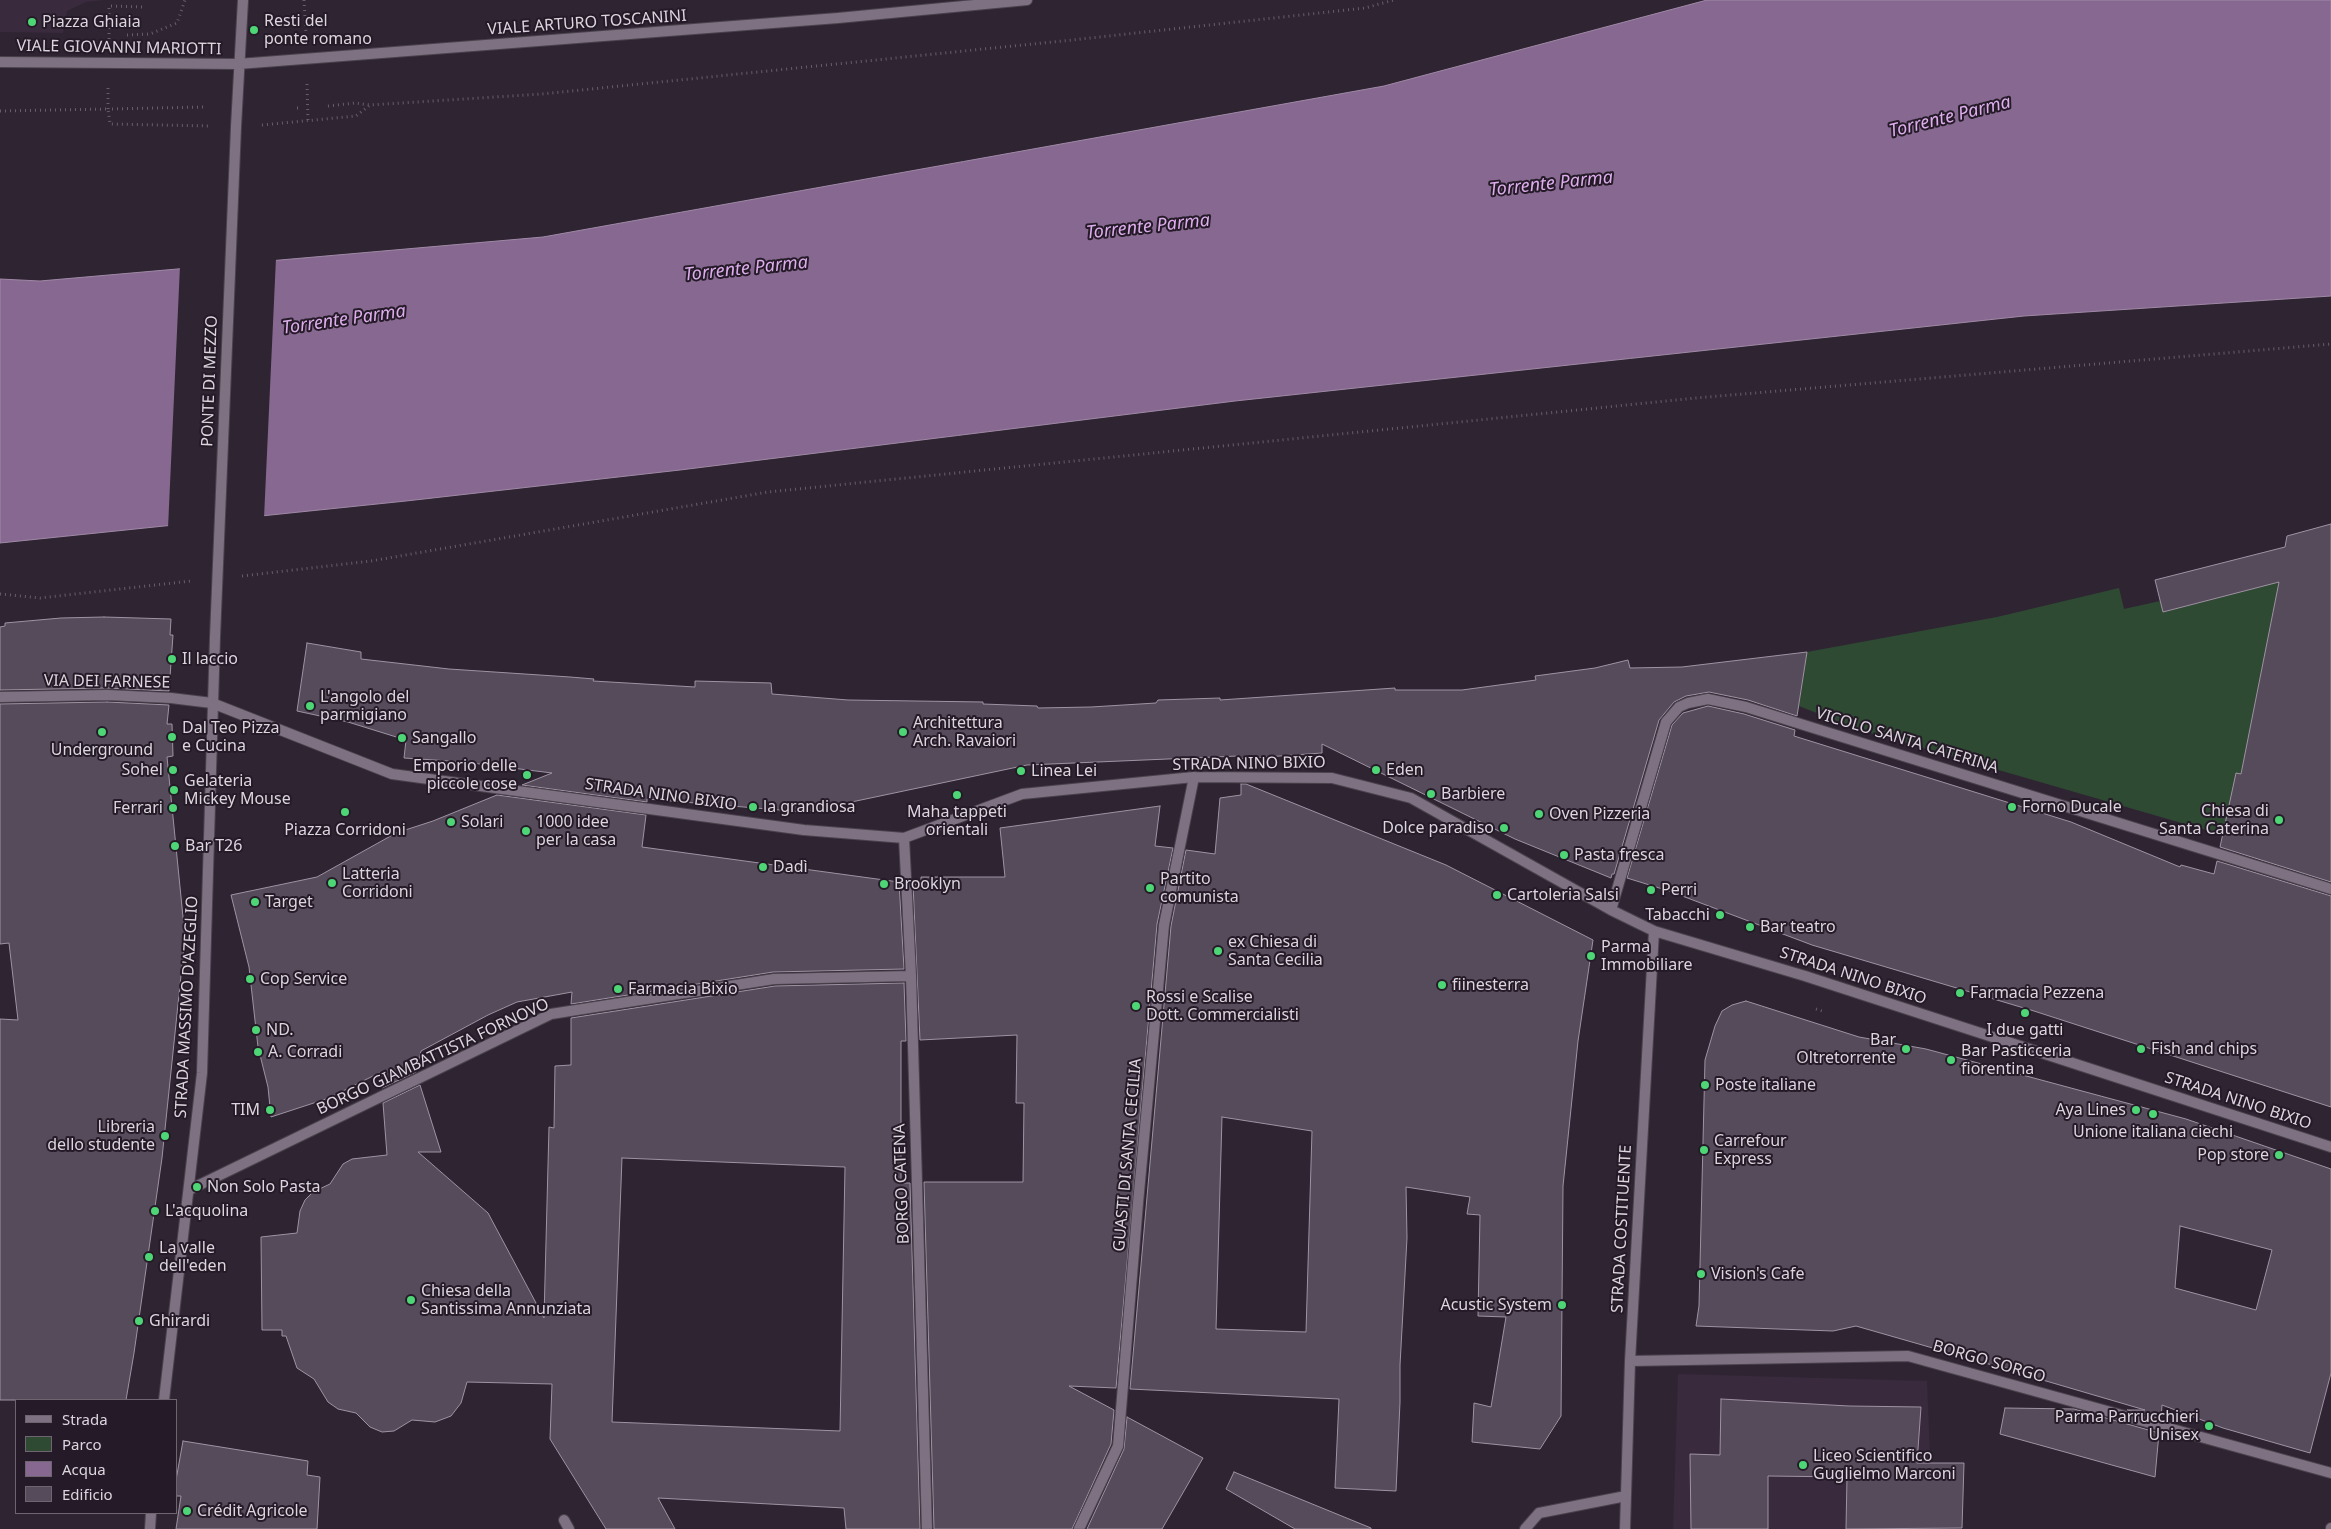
<!DOCTYPE html>
<html>
<head>
<meta charset="utf-8">
<style>
	body { margin:0 }
	#map { position:relative; width:2331px; height:1529px; overflow:hidden; background:#2f2532; font-family:"Noto Sans",sans-serif }
	canvas { display:block }
	.legend { position:absolute; left:15px; top:1399px; width:162px; height:115px; box-sizing:border-box; background:#251b28; border:1px solid #6e6571; margin:0; padding:6px 9px; list-style:none; font-size:15px; color:#dcd5de }
	.legend li { display:flex; align-items:center; gap:10px; height:25px }
	.legend b { width:25px; border:1px solid #6e6571 }
</style>
</head>
<body>
<div id="map">
<canvas width="2331" height="1529"></canvas>
<ul class="legend">
<li><b style="height:6px;background:#7e7282"></b>Strada</li>
<li><b style="height:14px;background:#2e4a33"></b>Parco</li>
<li><b style="height:14px;background:#876890"></b>Acqua</li>
<li><b style="height:14px;background:#564b5a"></b>Edificio</li>
</ul>
</div>
<script>
const context = document.querySelector('canvas').getContext('2d');
context.lineJoin = 'round';
function paint(path, color) {
  context.fillStyle = color;
  context.fill(path, 'evenodd');
}
function poly(rows) {
  const path = new Path2D();
  for (const r of rows) {
    path.moveTo(r[0], r[1]);
    for (let i = 2; i < r.length; i += 2) path.lineTo(r[i], r[i + 1]);
  }
  return path;
}
function trace(path, color, width, dash) {
  context.strokeStyle = color;
  context.lineWidth = width;
  context.lineCap = dash ? 'butt' : 'round';
  context.setLineDash(dash || []);
  context.stroke(path);
}
function drawText(font, color, halo, rows, align = 'center') {
  context.font = font + ' "Noto Sans",sans-serif';
  context.lineWidth = 4;
  context.setLineDash([]);
  context.textBaseline = 'middle';
  context.strokeStyle = halo;
  context.fillStyle = color;
  for (const [text, x, y, turn = 0] of rows) {
    context.save();
    context.translate(x, y);
    context.rotate((+turn || 0) * Math.PI / 180);
    context.textAlign = isNaN(turn) ? turn : align;
    if (halo) context.strokeText(text, 0, 0);
    context.fillText(text, 0, 0);
    context.restore();
  }
}
const built = poly([
	[0,0,105,0,86,2,67,11,63,33,0,32],
	[1678,1374,1927,1381,1933,1529,1673,1529]
]);
const green = poly([
	[2279,582,2241,774,2223,835,1857,729,1799,706,1807,652,1997,617,2119,588,2124,609,2160,601,2164,612]
]);
const water = poly([
	[1707,0,2331,0,2331,296,2024,316,1235,401,680,470,406,501,0,543,0,279,40,281,543,237,1384,86,1707,0]
]);
const pier = poly([
	[276,258,264,518,168,528,180,266]
]);
const building = poly([
	[2331,524,2331,882,2220,847,2236,773,2241,774,2279,582,2163,612,2155,580,2285,547,2287,536,2331,524],
	[104,617,171,619,170,635,173,635,169,691,107,688,0,690,0,627,5,626,5,623,61,618,104,617],
	[307,643,361,652,361,659,449,669,570,677,594,679,593,681,695,687,695,681,771,683,772,694,848,700,983,702,983,704,1037,706,1038,708,1091,707,1156,703,1158,700,1220,698,1220,700,1395,688,1395,690,1462,690,1536,680,1535,676,1595,668,1628,660,1630,668,1682,667,1807,652,1797,716,1748,700,1709,692,1686,696,1674,702,1659,720,1614,874,1612,874,1611,878,1515,839,1322,744,1322,753,1238,759,1238,756,1027,765,804,812,647,799,647,802,522,785,552,773,464,762,404,758,406,740,348,722,297,711,307,643],
	[107,702,169,705,167,724,172,724,173,756,167,757,185,937,162,1158,134,1353,126,1400,0,1400,0,1019,18,1020,9,943,0,944,0,704,107,702],
	[1708,706,1744,714,1795,730,1794,736,2071,822,2180,867,2181,865,2214,874,2217,861,2331,896,2331,1107,2034,1011,1812,945,1669,891,1627,878,1672,725,1683,713,1708,706],
	[1241,784,1246,784,1446,865,1593,940,1578,1041,1563,1186,1561,1416,1540,1449,1472,1442,1474,1403,1491,1407,1506,1317,1478,1316,1480,1215,1467,1214,1470,1197,1406,1187,1407,1238,1400,1365,1400,1402,1396,1491,1335,1488,1339,1399,1130,1389,1171,926,1186,850,1215,854,1220,798,1241,795,1241,784],
	[1222,1117,1312,1131,1306,1332,1216,1329,1222,1117],
	[497,795,646,815,642,847,899,882,904,969,773,972,571,1004,572,992,517,1002,488,1015,421,1051,416,1072,382,1088,381,1072,329,1098,271,1117,268,1087,258,1047,249,967,231,895,317,877,396,833,433,821,497,795],
	[1160,806,1155,846,1173,848,1157,924,1116,1388,1069,1386,1114,1410,1111,1444,1072,1529,934,1529,924,1182,1023,1182,1024,1103,1016,1103,1017,1035,920,1040,913,884,921,885,921,877,1005,877,1000,828,1160,806],
	[904,983,906,1041,901,1041,901,1183,910,1183,920,1529,846,1529,844,1508,658,1498,675,1529,606,1529,550,1439,552,1384,467,1382,461,1403,451,1416,435,1422,412,1420,394,1431,382,1432,370,1427,356,1413,338,1409,328,1402,314,1379,297,1368,286,1336,282,1336,282,1330,262,1330,261,1237,297,1233,300,1211,305,1200,313,1192,330,1184,343,1164,352,1159,387,1155,383,1103,420,1085,441,1152,418,1152,488,1213,544,1318,549,1127,554,1128,555,1066,571,1065,571,1018,775,986,904,983],
	[622,1158,845,1167,840,1431,612,1422,622,1158],
	[1746,1001,1859,1037,1926,1049,2186,1119,2331,1169,2331,1373,2310,1453,2223,1428,2162,1405,2161,1419,2127,1410,2145,1410,2012,1371,2012,1369,1999,1367,1856,1326,1833,1331,1696,1326,1699,1306,1705,1060,1715,1026,1722,1011,1732,1005,1746,1001],
	[2180,1226,2272,1250,2256,1310,2175,1288,2180,1226],
	[1721,1399,1849,1406,1921,1407,1917,1463,1964,1463,1962,1528,1846,1529,1847,1477,1768,1476,1768,1529,1691,1529,1690,1454,1720,1455,1721,1399],
	[2005,1408,2074,1409,2159,1433,2155,1477,2000,1434,2005,1408],
	[1127,1417,1203,1458,1162,1529,1087,1529,1124,1449,1127,1417],
	[183,1441,308,1461,307,1475,320,1477,317,1529,176,1529,181,1496,176,1496,176,1480,183,1441],
	[1234,1472,1371,1528,1371,1529,1295,1529,1226,1489,1234,1472]
]);
const path = poly([
	[304,0,306,33],
	[127,35,150,34,177,23,185,0],
	[109,39,109,6,145,7],
	[307,84,308,121],
	[108,88,108,109,203,107],
	[328,106,355,103,370,105],
	[297,108,300,108],
	[0,111,108,109,110,124,211,126],
	[262,125,356,116,370,105,542,94,1072,40,1365,8,1394,0],
	[242,576,371,561,768,492,1696,398,2331,344],
	[0,594,40,598,191,581],
	[1816,1009,1822,1011]
]);
const street = poly([
	[0,62,238,64,838,18,1027,0],
	[236,127,243,0],
	[0,697,107,695,171,698,212,703,392,774,804,830,904,838,1022,794,1194,777,1332,778,1411,798,1611,910,1654,931,1805,976,2331,1147],
	[904,838,911,976,927,1529],
	[1611,910,1666,722,1679,707,1688,703,1708,699,1746,707,2331,889],
	[189,1190,551,1014,774,979,911,976],
	[1630,1361,1908,1356,2331,1473],
	[164,1400,202,1073,215,637],
	[564,1520,569,1529],
	[150,1529,151,1513],
	[1079,1529,1118,1446,1138,1203,1164,925,1194,777],
	[1525,1529,1539,1513,1626,1496],
	[1625,1529,1630,1361,1654,931],
	[2331,1529,2331,1528]
]);
const streetBridge = poly([
	[215,637,236,127]
]);
const markers = [
	[32,22,5,"#4ed676"],
	[254,30,5,"#4ed676"],
	[172,659,5,"#4ed676"],
	[310,706,5,"#4ed676"],
	[102,732,5,"#4ed676"],
	[903,732,5,"#4ed676"],
	[172,737,5,"#4ed676"],
	[402,738,5,"#4ed676"],
	[173,770,5,"#4ed676"],
	[1376,770,5,"#4ed676"],
	[1021,771,5,"#4ed676"],
	[527,775,5,"#4ed676"],
	[174,790,5,"#4ed676"],
	[1431,794,5,"#4ed676"],
	[957,795,5,"#4ed676"],
	[753,807,5,"#4ed676"],
	[2012,807,5,"#4ed676"],
	[173,808,5,"#4ed676"],
	[345,812,5,"#4ed676"],
	[1539,814,5,"#4ed676"],
	[2279,820,5,"#4ed676"],
	[451,822,5,"#4ed676"],
	[1504,828,5,"#4ed676"],
	[526,831,5,"#4ed676"],
	[175,846,5,"#4ed676"],
	[1564,855,5,"#4ed676"],
	[763,867,5,"#4ed676"],
	[332,883,5,"#4ed676"],
	[884,884,5,"#4ed676"],
	[1150,888,5,"#4ed676"],
	[1651,890,5,"#4ed676"],
	[1497,895,5,"#4ed676"],
	[255,902,5,"#4ed676"],
	[1720,915,5,"#4ed676"],
	[1750,927,5,"#4ed676"],
	[1218,951,5,"#4ed676"],
	[1591,956,5,"#4ed676"],
	[250,979,5,"#4ed676"],
	[1442,985,5,"#4ed676"],
	[618,989,5,"#4ed676"],
	[1960,993,5,"#4ed676"],
	[1136,1006,5,"#4ed676"],
	[2025,1013,5,"#4ed676"],
	[256,1030,5,"#4ed676"],
	[1906,1049,5,"#4ed676"],
	[2141,1049,5,"#4ed676"],
	[258,1052,5,"#4ed676"],
	[1951,1060,5,"#4ed676"],
	[1705,1085,5,"#4ed676"],
	[270,1110,5,"#4ed676"],
	[2136,1110,5,"#4ed676"],
	[2153,1114,5,"#4ed676"],
	[165,1136,5,"#4ed676"],
	[1704,1150,5,"#4ed676"],
	[2279,1155,5,"#4ed676"],
	[197,1187,5,"#4ed676"],
	[155,1211,5,"#4ed676"],
	[149,1257,5,"#4ed676"],
	[1701,1274,5,"#4ed676"],
	[411,1300,5,"#4ed676"],
	[1562,1305,5,"#4ed676"],
	[139,1321,5,"#4ed676"],
	[2209,1426,5,"#4ed676"],
	[1803,1465,5,"#4ed676"],
	[187,1511,5,"#4ed676"]
];
const poiNames = [
	["Resti del",264,21],
	["ponte romano",264,39],
	["Piazza Ghiaia",42,22],
	["Il laccio",182,659],
	["L'angolo del",320,697],
	["parmigiano",320,715],
	["Architettura",913,723],
	["Arch. Ravaiori",913,741],
	["Dal Teo Pizza",182,728],
	["e Cucina",182,746],
	["Sangallo",412,738],
	["Underground",102,750,"center"],
	["Emporio delle",517,766,"right"],
	["piccole cose",517,784,"right"],
	["Sohel",163,770,"right"],
	["Eden",1386,770],
	["Linea Lei",1031,771],
	["Gelateria",184,781],
	["Mickey Mouse",184,799],
	["Barbiere",1441,794],
	["la grandiosa",763,807],
	["Forno Ducale",2022,807],
	["Ferrari",163,808,"right"],
	["Chiesa di",2269,811,"right"],
	["Santa Caterina",2269,829,"right"],
	["Maha tappeti",957,812,"center"],
	["orientali",957,830,"center"],
	["Oven Pizzeria",1549,814],
	["Solari",461,822],
	["1000 idee",536,822],
	["per la casa",536,840],
	["Dolce paradiso",1494,828,"right"],
	["Piazza Corridoni",345,830,"center"],
	["Bar T26",185,846],
	["Pasta fresca",1574,855],
	["Dadì",773,867],
	["Latteria",342,874],
	["Corridoni",342,892],
	["Partito",1160,879],
	["comunista",1160,897],
	["Brooklyn",894,884],
	["Perri",1661,890],
	["Cartoleria Salsi",1507,895],
	["Target",265,902],
	["Tabacchi",1710,915,"right"],
	["Bar teatro",1760,927],
	["ex Chiesa di",1228,942],
	["Santa Cecilia",1228,960],
	["Parma",1601,947],
	["Immobiliare",1601,965],
	["Cop Service",260,979],
	["fiinesterra",1452,985],
	["Farmacia Bixio",628,989],
	["Farmacia Pezzena",1970,993],
	["Rossi e Scalise",1146,997],
	["Dott. Commercialisti",1146,1015],
	["ND.",266,1030],
	["I due gatti",2025,1030,"center"],
	["Bar",1896,1040,"right"],
	["Oltretorrente",1896,1058,"right"],
	["Fish and chips",2151,1049],
	["Bar Pasticceria",1961,1051],
	["fiorentina",1961,1069],
	["A. Corradi",268,1052],
	["Poste italiane",1715,1085],
	["TIM",260,1110,"right"],
	["Aya Lines",2126,1110,"right"],
	["Libreria",155,1127,"right"],
	["dello studente",155,1145,"right"],
	["Unione italiana ciechi",2153,1132,"center"],
	["Carrefour",1714,1141],
	["Express",1714,1159],
	["Pop store",2269,1155,"right"],
	["Non Solo Pasta",207,1187],
	["L'acquolina",165,1211],
	["La valle",159,1248],
	["dell'eden",159,1266],
	["Vision's Cafe",1711,1274],
	["Chiesa della",421,1291],
	["Santissima Annunziata",421,1309],
	["Acustic System",1552,1305,"right"],
	["Ghirardi",149,1321],
	["Parma Parrucchieri",2199,1417,"right"],
	["Unisex",2199,1435,"right"],
	["Liceo Scientifico",1813,1456],
	["Guglielmo Marconi",1813,1474],
	["Crédit Agricole",197,1511]
];
const streetNames = [
	["VIALE ARTURO TOSCANINI",587,23,-4],
	["VIALE GIOVANNI MARIOTTI",119,48,1],
	["PONTE DI MEZZO",210,381,-88],
	["VIA DEI FARNESE",107,682,1],
	["VICOLO SANTA CATERINA",1907,741,17],
	["STRADA NINO BIXIO",1249,764,-1],
	["STRADA NINO BIXIO",661,795,8],
	["STRADA NINO BIXIO",1853,976,18],
	["STRADA MASSIMO D'AZEGLIO",187,1007,-87],
	["BORGO GIAMBATTISTA FORNOVO",433,1057,-25],
	["STRADA NINO BIXIO",2238,1101,18],
	["GUASTI DI SANTA CECILIA",1128,1155,-85],
	["BORGO CATENA",902,1184,-92],
	["STRADA COSTITUENTE",1622,1229,-87],
	["BORGO SORGO",1989,1362,16]
];
const waterNames = [
	["Torrente Parma",1950,117,-14],
	["Torrente Parma",1551,184,-6],
	["Torrente Parma",1148,227,-6],
	["Torrente Parma",746,269,-6],
	["Torrente Parma",344,320,-8]
];
paint(built, '#392a3d');
paint(green, '#2e4a33');
paint(water, '#876890');
trace(water, '#a089a7', 1);
paint(pier, '#2f2532');
paint(building, '#564b5a');
trace(building, '#9f93a3', 1);
trace(street, '#4a424d', 12);
trace(path, '#675e6a', 3, [1, 4]);
trace(street, '#7e7282', 10);
trace(streetBridge, '#4a424d', 12, []);
trace(streetBridge, '#7e7282', 10);
for (const [x, y, r, color] of markers) {
  const dot = new Path2D();
  dot.arc(x, y, r, 0, 2 * Math.PI);
  context.fillStyle = color;
  context.fill(dot);
  trace(dot, '#251b28', 2);
}
drawText('16px', '#dcd5de', '#251b28', poiNames, 'left');
drawText('16px', '#dcd5de', '#251b28', streetNames);
drawText('italic 18px', '#ddadec', '#251b28', waterNames);
</script>
</body>
</html>
